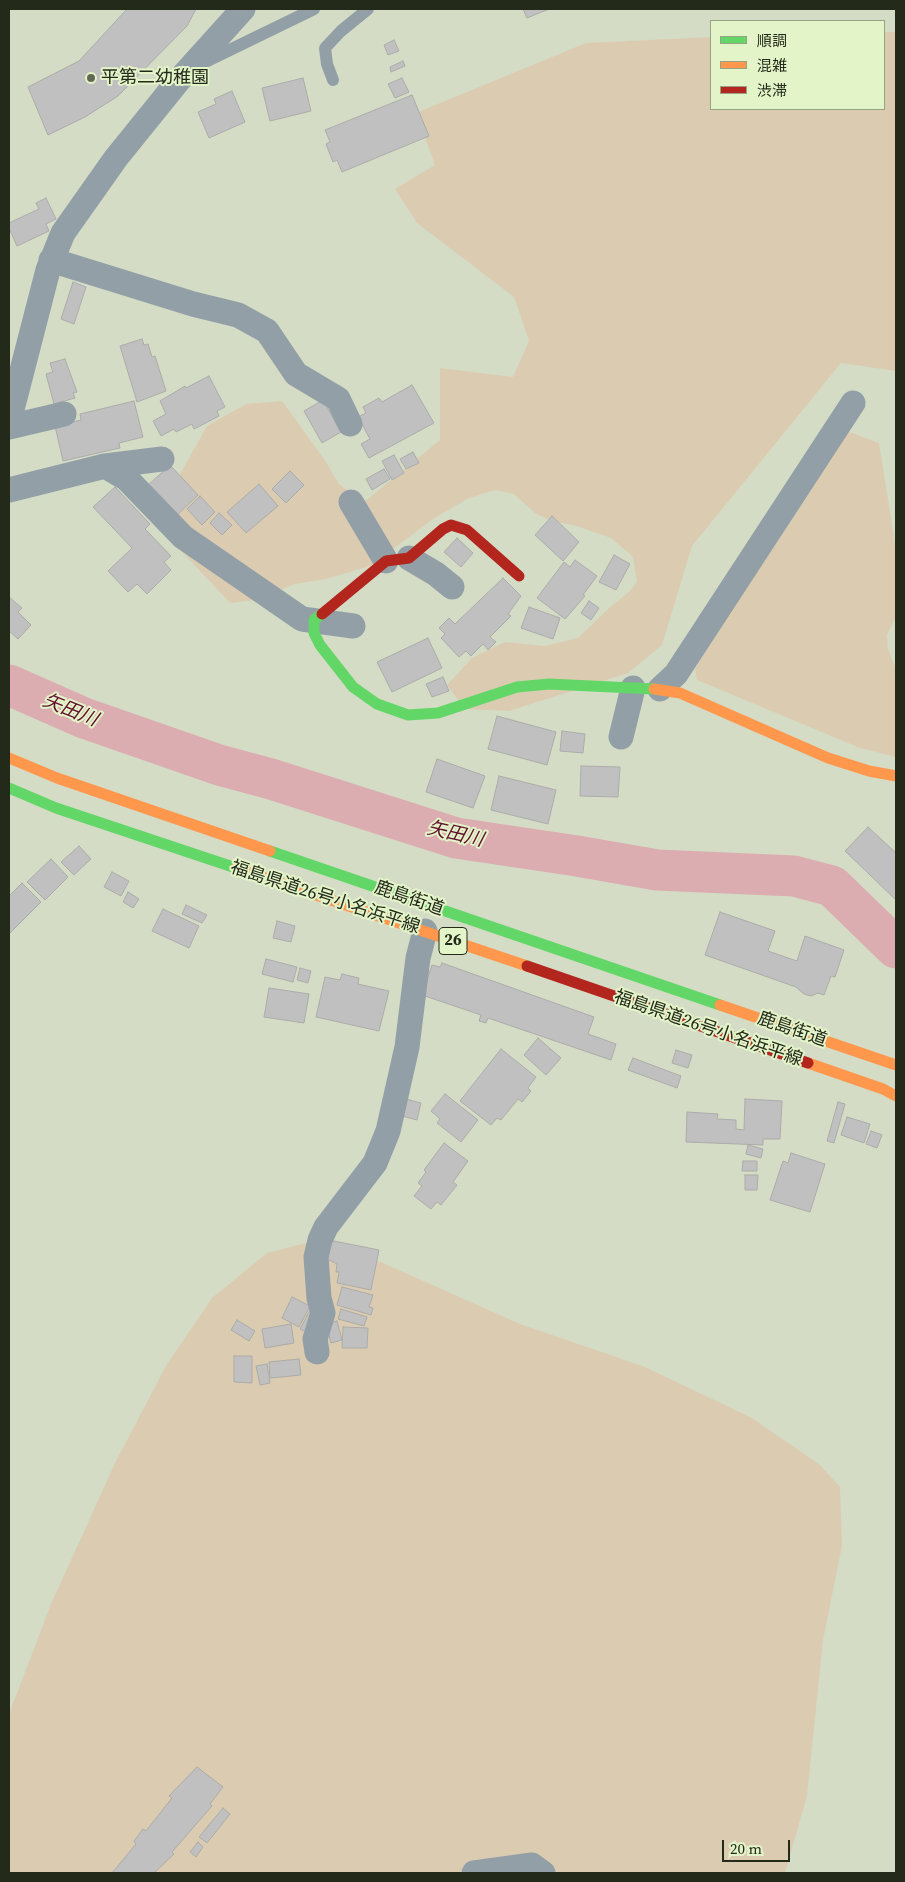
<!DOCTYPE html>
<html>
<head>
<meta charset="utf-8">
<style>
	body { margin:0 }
	#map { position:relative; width:905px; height:1882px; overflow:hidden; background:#d4dcc6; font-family:"Source Serif 4","Noto Sans JP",serif }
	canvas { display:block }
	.frame { position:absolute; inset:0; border:10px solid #242a1a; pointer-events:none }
	.legend { position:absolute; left:710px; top:20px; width:175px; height:90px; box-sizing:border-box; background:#e3f4c9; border:1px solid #97a383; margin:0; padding:6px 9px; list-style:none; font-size:15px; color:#242a1a }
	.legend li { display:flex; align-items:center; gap:10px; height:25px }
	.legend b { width:25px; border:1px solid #97a383 }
	.scale { position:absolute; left:722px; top:1840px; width:68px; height:22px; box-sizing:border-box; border:2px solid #242a1a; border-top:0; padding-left:6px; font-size:15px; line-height:18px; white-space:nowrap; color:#242a1a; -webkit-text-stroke:4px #e3f4c9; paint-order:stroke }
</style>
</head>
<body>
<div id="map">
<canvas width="905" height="1882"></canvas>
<div class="frame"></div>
<ul class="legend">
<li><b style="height:6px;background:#63d668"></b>順調</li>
<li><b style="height:6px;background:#ff974d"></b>混雑</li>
<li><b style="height:6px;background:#b3261e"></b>渋滞</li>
</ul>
<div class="scale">20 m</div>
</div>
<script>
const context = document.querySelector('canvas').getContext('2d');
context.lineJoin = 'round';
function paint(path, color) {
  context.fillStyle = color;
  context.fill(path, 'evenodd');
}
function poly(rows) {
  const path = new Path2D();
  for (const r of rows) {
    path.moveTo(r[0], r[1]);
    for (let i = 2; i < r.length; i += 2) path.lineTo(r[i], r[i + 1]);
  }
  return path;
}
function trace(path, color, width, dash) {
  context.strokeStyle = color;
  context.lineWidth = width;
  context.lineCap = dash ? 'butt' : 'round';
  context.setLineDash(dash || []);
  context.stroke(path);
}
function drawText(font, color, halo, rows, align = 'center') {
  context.font = font + ' "Source Serif 4","Noto Sans JP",serif';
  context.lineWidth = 4;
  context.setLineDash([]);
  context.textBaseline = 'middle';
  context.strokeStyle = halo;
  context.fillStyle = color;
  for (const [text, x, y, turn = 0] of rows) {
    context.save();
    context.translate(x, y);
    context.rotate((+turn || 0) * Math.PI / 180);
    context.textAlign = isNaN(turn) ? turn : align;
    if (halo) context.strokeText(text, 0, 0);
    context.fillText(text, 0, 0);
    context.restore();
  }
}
const green = poly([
	[884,32,896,32,896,371,841,363,692,546,662,645,628,673,509,711,465,709,447,685,472,658,505,642,545,646,578,638,608,609,630,591,637,582,633,557,611,538,577,526,551,521,535,513,514,494,495,490,469,498,436,517,370,566,326,579,295,584,255,600,230,603,136,502,167,497,207,426,246,404,282,401,324,459,339,484,363,503,440,440,440,368,513,377,529,341,514,297,417,223,395,189,435,165,416,113,586,43,711,37,711,109,884,109],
	[847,431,879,443,896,549,895,619,887,635,888,649,896,669,896,757,860,748,697,680,695,669,824,437],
	[306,1243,381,1262,520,1324,645,1367,752,1418,820,1465,840,1487,842,1546,823,1640,807,1796,785,1873,9,1873,9,1714,51,1604,115,1463,167,1364,212,1298,267,1253]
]);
const river = poly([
	[9,685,84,718,219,765,271,779,456,838,577,856,657,870,794,876,832,886,896,948]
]);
const building = poly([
	[127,9,196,9,187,26,118,96,85,117,48,135,28,87,79,61,127,9],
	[523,9,549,9,527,18,523,9],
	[394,40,399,51,388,55,384,45,394,40],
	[403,61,405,66,391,72,390,67,403,61],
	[303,78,311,111,270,121,262,88,303,78],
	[402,78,409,92,395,98,388,84,402,78],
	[232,91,245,122,209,138,198,112,216,104,214,99,232,91],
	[412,95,429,136,342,172,337,160,333,162,326,144,330,142,325,130,412,95],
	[46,198,56,219,46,224,49,231,17,246,9,228,9,223,39,209,36,203,46,198],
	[73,282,86,287,74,324,61,319,73,282],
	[142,339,144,345,148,344,152,357,155,356,166,391,137,402,120,346,142,339],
	[65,359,77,392,73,393,75,398,54,404,46,374,53,372,50,363,65,359],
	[209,376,225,407,217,411,219,416,194,429,192,424,176,432,174,429,161,436,153,421,166,414,160,401,185,386,186,388,209,376],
	[412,385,434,423,369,458,361,444,370,439,358,417,366,413,363,407,379,398,382,402,412,385],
	[323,400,341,432,322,443,304,411,323,400],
	[134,401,143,437,119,443,120,448,63,461,55,426,81,420,80,414,134,401],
	[413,452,419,463,406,469,400,459,413,452],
	[394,455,404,473,392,480,382,461,394,455],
	[170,465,198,495,176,516,147,486,170,465],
	[384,469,390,479,372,490,366,479,384,469],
	[290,471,304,485,286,503,272,489,290,471],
	[259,484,278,506,246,533,227,512,259,484],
	[115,487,150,524,145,529,171,556,164,562,171,570,147,594,137,584,128,592,108,571,132,548,93,507,115,487],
	[200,496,215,512,202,525,187,509,200,496],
	[219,513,232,525,222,535,210,523,219,513],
	[552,516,579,542,563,561,535,535,552,516],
	[457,538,473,553,461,567,444,552,457,538],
	[614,555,630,564,616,590,599,582,614,555],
	[575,560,597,576,583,595,585,596,565,619,537,598,564,562,570,567,575,560],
	[503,578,521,596,508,614,511,616,490,637,496,642,488,650,483,644,471,656,466,651,459,657,441,638,445,634,439,628,449,618,455,624,503,578],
	[9,597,22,608,18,612,31,625,18,639,9,631,9,597],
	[589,601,599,608,591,620,581,613,589,601],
	[529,607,560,618,553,639,521,628,529,607],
	[428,638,442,668,392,692,377,662,428,638],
	[443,677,449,691,432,697,426,684,443,677],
	[497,716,556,732,547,765,488,749,497,716],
	[562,731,585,734,583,753,560,751,562,731],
	[437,759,485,776,473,808,426,792,437,759],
	[581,766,620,767,618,797,580,796,581,766],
	[499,776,556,790,548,824,491,810,499,776],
	[868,827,896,853,896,900,845,851,868,827],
	[79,846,91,859,74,875,61,862,79,846],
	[51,859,68,877,45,900,27,882,51,859],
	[112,872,129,881,121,896,104,887,112,872],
	[22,883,41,902,9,934,9,896,22,883],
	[128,892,139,899,133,908,123,902,128,892],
	[186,905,207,915,202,923,182,914,186,905],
	[163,909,199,926,189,948,152,931,163,909],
	[720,912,775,931,768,951,797,961,805,936,844,950,835,977,831,976,824,995,818,993,811,996,804,994,796,987,705,955,720,912],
	[277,921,295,926,291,942,273,938,277,921],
	[266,959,297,967,293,982,262,974,266,959],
	[442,963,594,1017,588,1034,616,1044,611,1060,488,1018,486,1023,479,1021,481,1015,422,995,432,965,440,967,442,963],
	[300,968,311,971,308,983,297,980,300,968],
	[342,974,359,978,358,984,389,991,379,1031,316,1017,325,977,340,980,342,974],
	[269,988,309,994,304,1023,264,1017,269,988],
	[538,1038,561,1058,546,1075,524,1055,538,1038],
	[501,1049,536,1077,528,1088,531,1091,522,1102,518,1099,501,1120,497,1118,491,1125,460,1101,501,1049],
	[676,1050,692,1055,688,1068,672,1063,676,1050],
	[633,1058,681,1076,677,1088,628,1070,633,1058],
	[445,1094,478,1120,461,1142,437,1123,440,1119,431,1111,445,1094],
	[406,1099,421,1103,417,1120,402,1116,406,1099],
	[745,1099,782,1101,780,1139,763,1139,763,1145,686,1142,687,1112,718,1114,717,1119,736,1120,736,1129,744,1130,745,1099],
	[838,1102,845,1104,834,1143,827,1141,838,1102],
	[847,1117,870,1124,864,1143,841,1135,847,1117],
	[871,1131,882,1135,877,1148,866,1144,871,1131],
	[444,1143,468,1161,453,1182,457,1185,441,1205,437,1202,431,1209,414,1196,422,1186,418,1183,426,1172,424,1170,444,1143],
	[748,1145,763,1149,761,1158,746,1154,748,1145],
	[791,1153,825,1164,810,1212,770,1200,783,1161,788,1163,791,1153],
	[743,1161,757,1161,757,1171,742,1171,743,1161],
	[745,1175,758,1175,757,1190,745,1190,745,1175],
	[329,1240,379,1250,371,1290,337,1283,339,1272,336,1272,337,1264,325,1258,329,1240],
	[342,1287,373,1295,369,1307,373,1308,371,1315,337,1305,342,1287],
	[292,1297,310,1306,299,1327,282,1318,292,1297],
	[341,1309,367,1317,364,1326,338,1319,341,1309],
	[310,1310,320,1315,310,1334,300,1329,310,1310],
	[237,1320,255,1331,249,1341,231,1330,237,1320],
	[337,1321,342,1340,331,1343,326,1324,337,1321],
	[291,1324,294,1343,265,1348,262,1329,291,1324],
	[343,1327,368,1328,367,1348,342,1348,343,1327],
	[234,1356,252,1356,252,1383,234,1382,234,1356],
	[299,1359,301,1375,270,1378,269,1362,299,1359],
	[267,1364,270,1383,260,1385,256,1366,267,1364],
	[197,1767,223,1787,210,1804,212,1806,172,1852,174,1854,154,1873,112,1873,136,1844,134,1841,143,1829,146,1831,172,1798,169,1796,197,1767],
	[223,1808,230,1814,207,1843,199,1837,223,1808],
	[198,1842,203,1847,196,1857,190,1852,198,1842]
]);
const lane = poly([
	[203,63,314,9],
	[333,80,327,64,325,48,341,31,368,9]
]);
const street = poly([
	[51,260,193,304,238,315,267,331,296,374,338,399,350,424],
	[9,421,48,270,63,233,116,158,179,80,243,9],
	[9,427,64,414],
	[105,466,127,479,183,537,302,619,353,626],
	[9,490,105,466,162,459],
	[351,502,386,561],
	[409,558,436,574,452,587],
	[660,689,676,674,853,403],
	[621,737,633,688],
	[317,1352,315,1339,323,1313,319,1298,316,1257,320,1240,326,1227,375,1163,388,1131,407,1047,418,958,425,931],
	[474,1873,532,1865,543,1873]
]);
const fast = poly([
	[322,614,314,620,314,633,320,645,353,687,377,704,408,715,438,713,517,687,549,684,654,689],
	[9,788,56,808,236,868],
	[270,851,720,1005]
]);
const slow = poly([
	[654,689,680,693,828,758,869,771,896,776],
	[9,758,57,778,270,851],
	[236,868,527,966],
	[720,1005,896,1065],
	[808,1063,883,1089,896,1096]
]);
const jam = poly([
	[322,614,386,561,409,558,443,529,451,525,467,530,519,576],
	[527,966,808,1063]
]);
const markers = [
	[91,78,5,"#626856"]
];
const shields = [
	[453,941,28]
];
const shieldNames = [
	["26",453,941]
];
const poiNames = [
	["平第二幼稚園",101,78]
];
const streetNames = [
	["福島県道26号小名浜平線",325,898,18],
	["鹿島街道",409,899,19],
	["福島県道26号小名浜平線",708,1029,19],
	["鹿島街道",792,1030,19]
];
const waterNames = [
	["矢田川",70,711,22],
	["矢田川",455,835,13]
];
paint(green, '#dbccb1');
trace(river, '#dbacb0', 41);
paint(building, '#c1c0c0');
trace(building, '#abaca9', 1);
trace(lane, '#929fa6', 12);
trace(street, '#929fa6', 25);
trace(fast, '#63d668', 11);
trace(slow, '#ff974d', 11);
trace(jam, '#b3261e', 11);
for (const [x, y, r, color] of markers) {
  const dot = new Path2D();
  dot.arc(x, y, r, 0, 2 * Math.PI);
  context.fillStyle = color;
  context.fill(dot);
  trace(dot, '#e3f4c9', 2);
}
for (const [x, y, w] of shields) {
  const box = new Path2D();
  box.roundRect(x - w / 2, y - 13.5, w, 27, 4);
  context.fillStyle = '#e3f4c9';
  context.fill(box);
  trace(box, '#242a1a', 1);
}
drawText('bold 16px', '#242a1a', null, shieldNames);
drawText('18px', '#242a1a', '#e3f4c9', poiNames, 'left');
drawText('18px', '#242a1a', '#e3f4c9', streetNames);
drawText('italic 19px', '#62102e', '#e3f4c9', waterNames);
</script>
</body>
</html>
